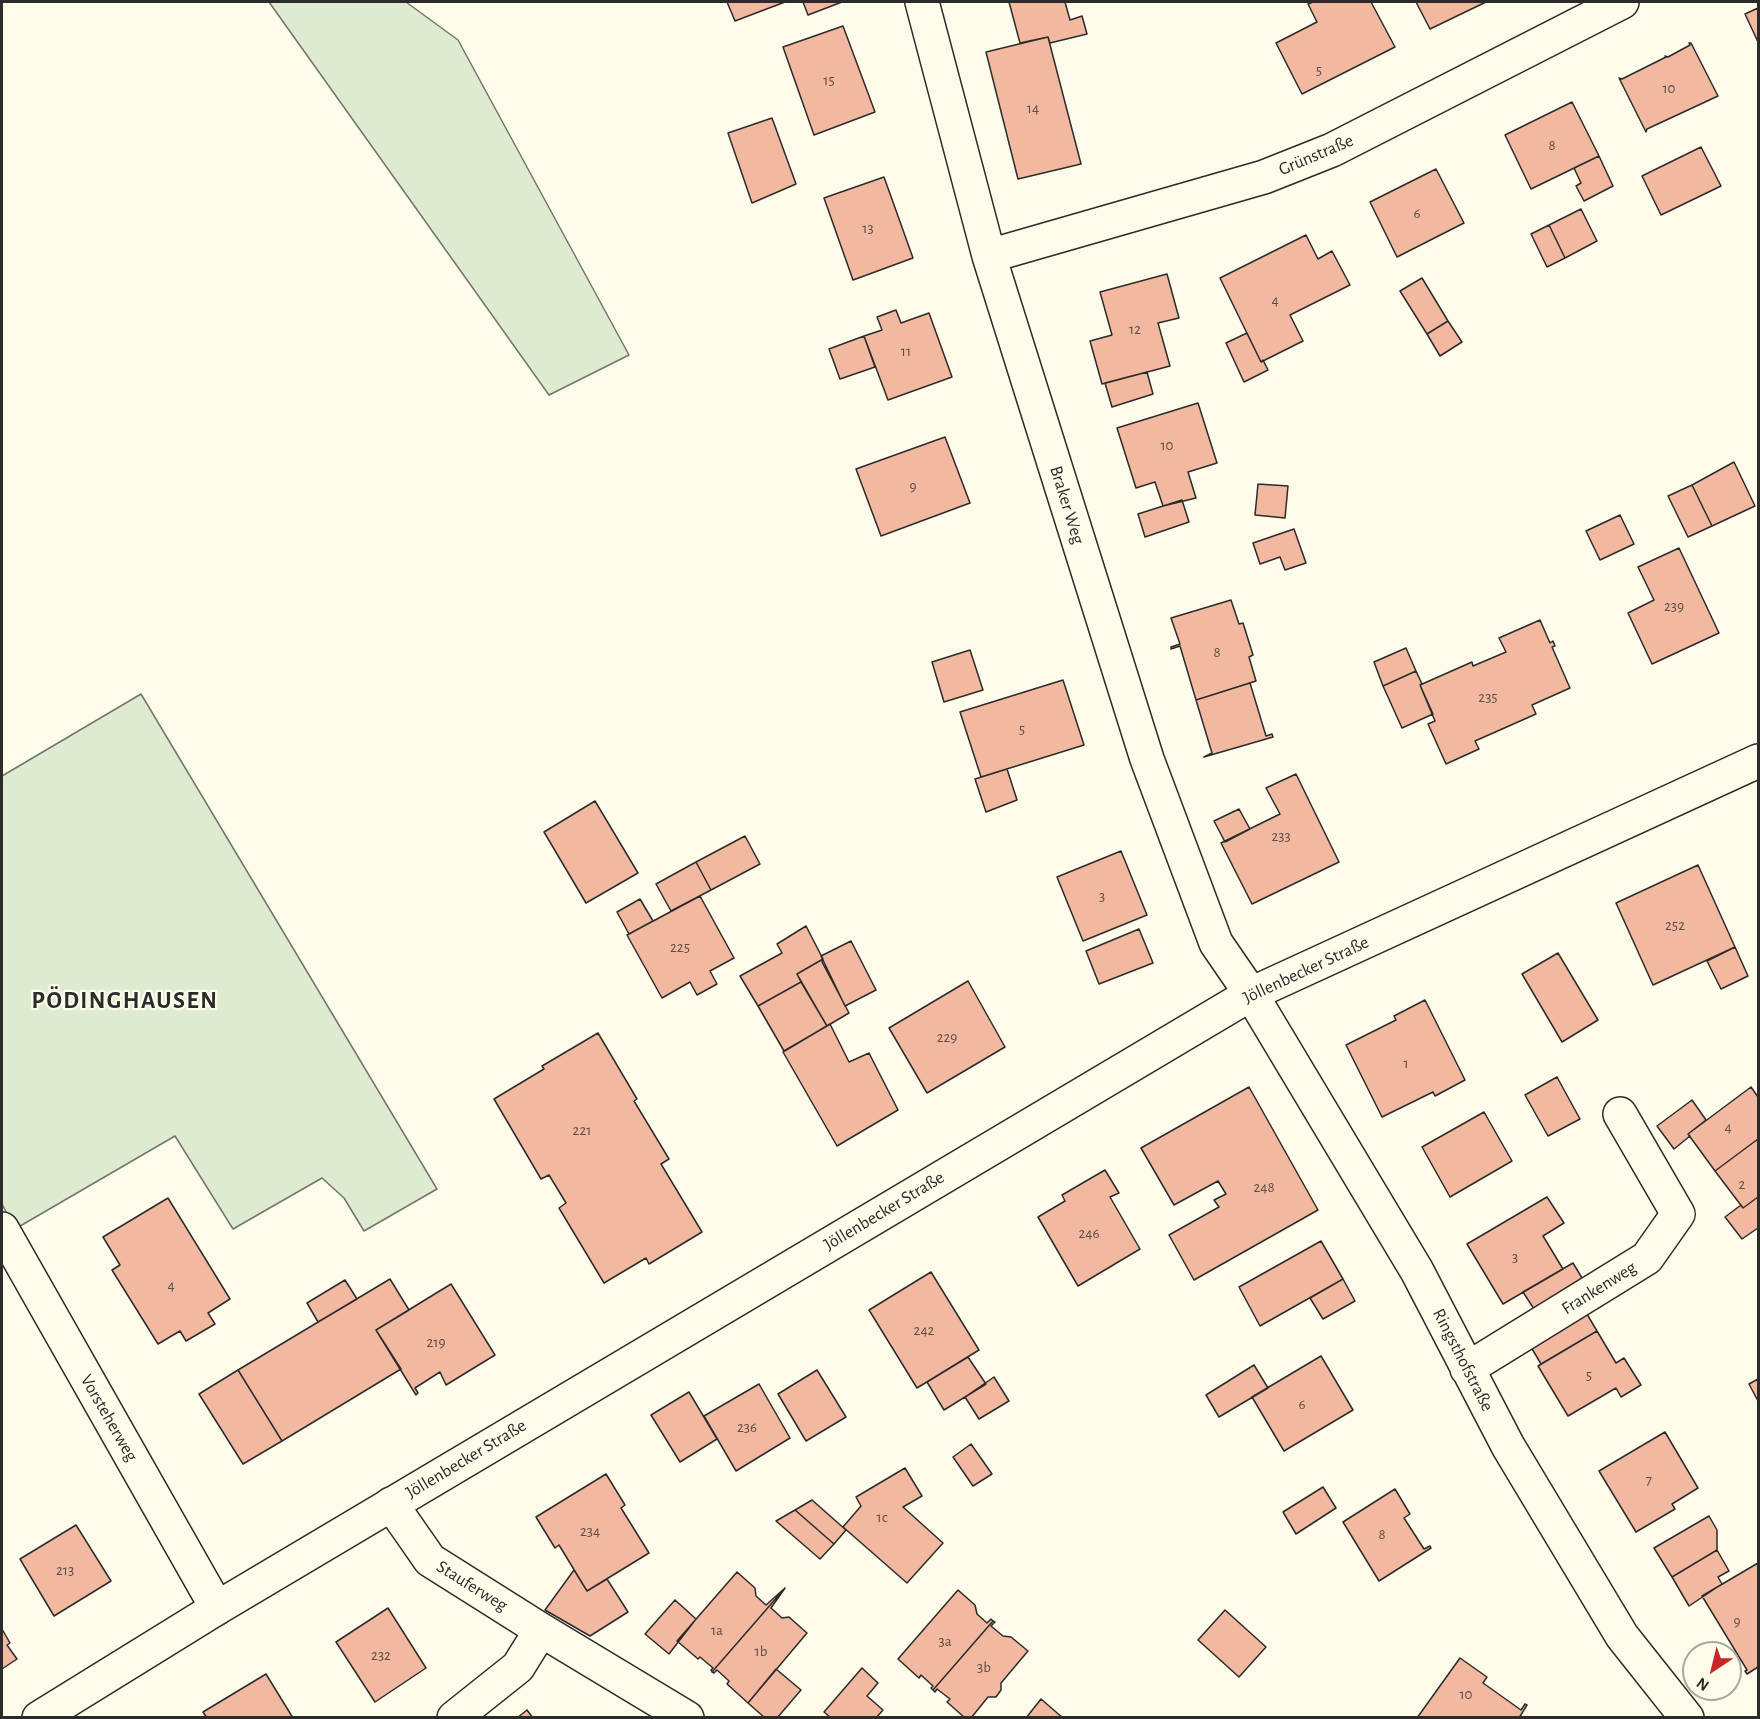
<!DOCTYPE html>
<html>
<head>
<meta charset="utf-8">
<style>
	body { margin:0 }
	#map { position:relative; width:1760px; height:1719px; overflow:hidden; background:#fdfbea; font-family:"Alegreya Sans",sans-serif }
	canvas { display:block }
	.frame { position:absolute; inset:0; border:3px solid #2b2b2b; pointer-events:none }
	.north { position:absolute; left:1682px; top:1641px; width:60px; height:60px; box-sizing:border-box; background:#fdfbea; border:2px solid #a9a89e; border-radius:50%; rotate:215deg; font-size:16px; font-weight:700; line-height:24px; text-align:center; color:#2b2b2b }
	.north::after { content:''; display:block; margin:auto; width:21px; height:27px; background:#c62828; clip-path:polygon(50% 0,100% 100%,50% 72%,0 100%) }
</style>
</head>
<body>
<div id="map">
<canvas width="1760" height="1719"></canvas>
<div class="frame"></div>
<div class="north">N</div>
</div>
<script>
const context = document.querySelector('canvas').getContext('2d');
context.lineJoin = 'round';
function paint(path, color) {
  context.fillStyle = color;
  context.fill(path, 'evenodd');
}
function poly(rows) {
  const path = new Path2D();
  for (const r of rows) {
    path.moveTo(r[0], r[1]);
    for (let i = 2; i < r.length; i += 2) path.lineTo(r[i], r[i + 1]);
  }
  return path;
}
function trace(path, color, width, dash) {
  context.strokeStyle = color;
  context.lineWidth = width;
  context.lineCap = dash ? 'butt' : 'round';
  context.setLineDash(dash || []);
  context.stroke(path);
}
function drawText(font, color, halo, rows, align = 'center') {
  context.font = font + ' "Alegreya Sans",sans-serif';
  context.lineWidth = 4.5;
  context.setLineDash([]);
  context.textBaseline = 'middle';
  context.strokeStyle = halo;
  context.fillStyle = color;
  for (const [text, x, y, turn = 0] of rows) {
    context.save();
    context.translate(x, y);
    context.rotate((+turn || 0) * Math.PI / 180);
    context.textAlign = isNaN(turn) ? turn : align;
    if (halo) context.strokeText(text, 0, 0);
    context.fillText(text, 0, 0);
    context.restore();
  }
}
const green = poly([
	[269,2,406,2,458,40,629,355,549,395,269,2],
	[141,694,437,1189,364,1231,344,1198,322,1178,233,1229,175,1136,15,1229,2,1204,2,776,141,694]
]);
const building = poly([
	[727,2,785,2,735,21,727,2],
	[803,2,842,2,808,15,803,2],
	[1009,2,1065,2,1070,20,1082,16,1087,34,1050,43,1048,37,1020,43,1009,2],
	[1313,2,1371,2,1395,47,1302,94,1276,43,1317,22,1308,4,1313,2],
	[1416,2,1486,2,1430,29,1416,2],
	[1758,8,1758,42,1745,14,1758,8],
	[843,26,875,112,814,135,783,47,843,26],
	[1048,37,1081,164,1018,179,986,52,1048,37],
	[1689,43,1691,43,1718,96,1647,129,1646,132,1619,78,1622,79,1666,57,1665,56,1668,57,1690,45,1689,43],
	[1572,102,1599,156,1531,189,1505,135,1572,102],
	[772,118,796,184,752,203,728,133,772,118],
	[1701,147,1721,186,1661,215,1642,176,1701,147],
	[1599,156,1613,186,1584,201,1576,186,1581,183,1574,168,1599,156],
	[1436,169,1464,223,1397,257,1370,202,1436,169],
	[884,177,913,258,853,280,824,198,884,177],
	[1581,209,1597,241,1565,258,1549,225,1581,209],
	[1549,225,1565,258,1547,267,1531,234,1549,225],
	[1306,235,1318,259,1332,251,1350,285,1290,315,1303,341,1261,362,1220,278,1306,235],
	[1167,274,1179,318,1158,323,1170,366,1102,384,1090,341,1112,335,1100,292,1167,274],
	[1422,278,1448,321,1427,334,1400,291,1422,278],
	[896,310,901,323,929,313,952,377,888,400,864,336,882,330,877,317,896,310],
	[1448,321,1462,342,1440,356,1427,334,1448,321],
	[1247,333,1261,362,1263,360,1268,370,1244,382,1226,343,1247,333],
	[864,336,875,367,840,379,829,349,864,336],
	[1147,372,1153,394,1112,407,1105,383,1147,372],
	[1198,403,1217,463,1188,472,1196,498,1163,506,1155,482,1136,488,1117,428,1198,403],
	[945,437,970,503,881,536,856,469,945,437],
	[1734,462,1755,506,1712,526,1692,485,1734,462],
	[1258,484,1288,486,1285,518,1255,515,1258,484],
	[1692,485,1712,526,1688,537,1668,496,1692,485],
	[1182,500,1189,522,1145,537,1138,514,1182,500],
	[1620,515,1634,544,1600,560,1586,531,1620,515],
	[1294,529,1306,563,1285,570,1280,557,1260,564,1253,543,1294,529],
	[1679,548,1719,633,1652,664,1628,613,1654,600,1638,567,1679,548],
	[1231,600,1239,624,1243,623,1253,655,1249,657,1256,681,1196,700,1180,646,1171,649,1171,647,1180,644,1171,618,1231,600],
	[1540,620,1550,643,1553,641,1555,646,1552,647,1570,688,1532,705,1536,714,1475,741,1479,749,1446,764,1428,724,1435,721,1420,685,1472,662,1473,666,1506,652,1499,638,1540,620],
	[1406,648,1416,671,1383,686,1374,662,1406,648],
	[970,650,983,690,944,702,932,662,970,650],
	[1416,671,1422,684,1420,685,1433,714,1402,728,1383,686,1416,671],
	[1063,680,1084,745,981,777,960,712,1063,680],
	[1250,683,1266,736,1272,734,1273,737,1204,757,1212,753,1196,700,1250,683],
	[1007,769,1017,800,986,812,975,779,1007,769],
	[1296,774,1339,862,1252,904,1221,843,1280,814,1266,788,1296,774],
	[595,801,638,873,586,903,544,832,595,801],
	[1239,809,1250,829,1225,842,1214,821,1239,809],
	[745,836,760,864,711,890,696,862,745,836],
	[1121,851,1147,915,1083,941,1057,877,1121,851],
	[696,862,711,890,671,911,656,884,696,862],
	[1698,865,1735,947,1653,985,1616,903,1698,865],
	[700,896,734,958,710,971,717,984,697,995,690,982,662,998,627,935,700,896],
	[640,899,653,921,629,934,617,912,640,899],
	[806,926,823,959,797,974,801,982,758,1006,740,976,782,953,777,944,806,926],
	[1139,929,1153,963,1099,984,1086,951,1139,929],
	[851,941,876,990,845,1006,821,956,851,941],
	[1735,947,1748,976,1721,989,1707,961,1735,947],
	[1558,953,1598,1020,1562,1042,1522,974,1558,953],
	[823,959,822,962,849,1013,827,1026,797,974,823,959],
	[968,981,1005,1047,927,1093,889,1028,968,981],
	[801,982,827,1026,784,1051,758,1006,801,982],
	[1425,1000,1465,1080,1435,1096,1433,1092,1382,1117,1346,1045,1396,1020,1394,1016,1425,1000],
	[830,1024,849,1062,869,1053,898,1110,837,1146,783,1052,830,1024],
	[598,1033,637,1099,634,1101,669,1159,661,1164,702,1232,649,1264,646,1258,604,1283,559,1208,566,1203,549,1175,541,1179,494,1099,544,1069,542,1066,598,1033],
	[1557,1077,1580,1119,1548,1136,1525,1095,1557,1077],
	[1249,1087,1318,1210,1194,1280,1169,1235,1219,1207,1214,1200,1226,1194,1218,1181,1174,1205,1141,1148,1249,1087],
	[1751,1087,1758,1097,1758,1139,1715,1171,1688,1134,1751,1087],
	[1692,1100,1706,1120,1688,1134,1690,1136,1674,1149,1657,1126,1692,1100],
	[1484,1112,1512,1161,1450,1197,1422,1147,1484,1112],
	[1758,1139,1758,1197,1743,1208,1715,1171,1758,1139],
	[1105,1170,1119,1193,1110,1197,1140,1249,1078,1286,1038,1217,1065,1201,1062,1195,1105,1170],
	[1547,1197,1564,1223,1543,1236,1563,1269,1503,1304,1467,1244,1547,1197],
	[1758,1197,1758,1228,1742,1239,1725,1217,1741,1205,1743,1208,1758,1197],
	[168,1198,230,1299,208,1313,215,1324,186,1341,180,1331,158,1344,112,1270,120,1265,103,1237,168,1198],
	[1321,1241,1343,1279,1260,1326,1239,1287,1321,1241],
	[1573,1263,1585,1283,1536,1312,1523,1292,1573,1263],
	[931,1272,979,1350,917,1388,869,1310,931,1272],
	[390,1279,409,1310,376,1330,401,1369,282,1441,238,1370,390,1279],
	[1343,1279,1355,1301,1323,1319,1310,1298,1343,1279],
	[345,1280,357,1299,318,1322,307,1303,345,1280],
	[451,1284,495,1355,446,1385,440,1372,415,1388,418,1393,416,1395,376,1330,451,1284],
	[1584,1309,1597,1331,1541,1364,1528,1342,1584,1309],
	[1597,1331,1616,1363,1624,1358,1641,1385,1621,1397,1616,1388,1568,1416,1538,1366,1597,1331],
	[1321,1356,1353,1410,1284,1451,1252,1397,1321,1356],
	[968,1357,986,1384,944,1410,927,1382,968,1357],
	[1254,1365,1268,1388,1219,1417,1206,1395,1254,1365],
	[238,1370,282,1441,243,1464,199,1394,238,1370],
	[817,1370,846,1417,806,1441,778,1394,817,1370],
	[994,1377,1009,1401,979,1419,965,1397,994,1377],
	[1758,1379,1758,1401,1749,1384,1758,1379],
	[759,1384,790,1438,736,1471,704,1416,759,1384],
	[689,1392,717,1439,680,1462,651,1415,689,1392],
	[1665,1432,1698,1488,1672,1504,1675,1509,1636,1532,1599,1471,1665,1432],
	[971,1444,992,1474,973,1486,953,1457,971,1444],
	[905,1468,922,1496,903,1507,943,1543,907,1583,843,1527,861,1506,856,1497,905,1468],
	[606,1474,625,1505,621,1508,649,1553,587,1591,559,1545,555,1548,536,1517,606,1474],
	[1323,1487,1336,1508,1296,1534,1283,1512,1323,1487],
	[1395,1489,1410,1514,1404,1518,1424,1549,1430,1546,1431,1548,1379,1581,1343,1522,1395,1489],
	[812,1500,846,1530,834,1544,795,1510,812,1500],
	[795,1510,834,1544,820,1559,776,1521,795,1510],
	[1709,1516,1717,1530,1717,1550,1672,1577,1654,1548,1709,1516],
	[76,1525,111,1581,54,1616,20,1559,76,1525],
	[1717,1550,1729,1571,1718,1577,1722,1584,1689,1606,1672,1577,1717,1550],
	[1758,1563,1758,1667,1747,1674,1745,1671,1747,1670,1702,1596,1758,1563],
	[574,1570,587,1591,607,1579,628,1612,590,1636,545,1610,574,1570],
	[737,1572,755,1588,756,1596,766,1605,785,1588,712,1672,711,1670,713,1668,700,1657,698,1659,677,1641,737,1572],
	[785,1588,771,1608,782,1618,789,1617,807,1633,748,1703,727,1684,729,1681,717,1670,714,1673,712,1672,785,1588],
	[958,1590,975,1605,977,1614,987,1623,991,1619,993,1621,933,1690,931,1688,933,1686,921,1675,919,1678,898,1659,958,1590],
	[675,1600,696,1619,669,1654,645,1634,675,1600],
	[388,1608,426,1668,375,1702,336,1642,388,1608],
	[1225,1610,1266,1647,1239,1677,1198,1640,1225,1610],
	[993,1621,995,1622,991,1626,1003,1636,1011,1637,1028,1651,1001,1683,1001,1690,996,1697,988,1697,971,1718,965,1718,947,1702,950,1699,937,1689,935,1692,933,1690,993,1621],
	[2,1629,10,1643,7,1645,17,1659,2,1669,2,1629],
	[1460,1658,1487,1677,1483,1683,1521,1710,1525,1704,1527,1705,1519,1718,1417,1718,1460,1658],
	[862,1668,878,1683,867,1696,883,1710,876,1718,831,1718,824,1712,862,1668],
	[776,1669,801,1690,777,1718,765,1718,748,1703,776,1669],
	[266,1674,293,1718,207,1718,203,1712,266,1674],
	[1041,1699,1063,1718,1026,1718,1041,1699],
	[527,1710,533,1718,517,1718,527,1710]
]);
const minor = poly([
	[922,2,989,256,1147,759,1216,943,1251,994,1417,1271,1508,1446,1622,1636,1687,1718],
	[989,256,1264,177,1332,150,1622,2],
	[2,1229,217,1608],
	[1467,1369,1647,1258,1678,1214,1620,1114],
	[391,1504,430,1560,541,1630,687,1718],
	[454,1718,518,1667,541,1630]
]);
const major = poly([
	[39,1718,217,1608,1251,994,1758,761]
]);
const numberNames = [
	["5",1319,70],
	["15",829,80],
	["10",1669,88],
	["14",1033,108],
	["8",1552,145],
	["6",1417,213],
	["13",868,228],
	["4",1275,300],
	["12",1135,329],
	["11",906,351],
	["10",1167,445],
	["9",913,486],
	["239",1674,606],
	["8",1217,652],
	["235",1488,697],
	["5",1022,729],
	["233",1281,836],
	["3",1102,896],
	["252",1675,925],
	["225",680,947],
	["229",947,1037],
	["1",1406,1063],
	["4",1728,1127],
	["221",582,1130],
	["2",1742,1184],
	["248",1264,1187],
	["246",1089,1233],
	["3",1515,1257],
	["4",171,1285],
	["242",924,1330],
	["219",436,1342],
	["5",1589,1375],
	["6",1302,1404],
	["236",747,1427],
	["7",1649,1480],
	["1c",882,1517],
	["234",590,1531],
	["8",1382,1534],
	["213",65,1570],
	["9",1737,1621],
	["1a",717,1630],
	["3a",945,1641],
	["1b",761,1651],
	["232",381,1655],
	["3b",984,1667],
	["10",1466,1694]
];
const streetNames = [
	["Grünstraße",1316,155,-23],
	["Braker Weg",1067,505,73],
	["Jöllenbecker Straße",1306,970,-25],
	["Jöllenbecker Straße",884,1211,-31],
	["Frankenweg",1599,1288,-32],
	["Ringsthofstraße",1463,1360,63],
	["Vorsteherweg",109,1418,60],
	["Jöllenbecker Straße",466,1459,-31],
	["Stauferweg",472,1586,32]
];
const districtNames = [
	["PÖDINGHAUSEN",125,1001]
];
paint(green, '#deebd1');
trace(green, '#74746e', 1.5);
paint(building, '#f2b8a0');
trace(building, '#2b2b2b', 1.5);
trace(minor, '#2b2b2b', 36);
trace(major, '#2b2b2b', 36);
trace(minor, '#fdfbea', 33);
trace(major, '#fdfbea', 33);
drawText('15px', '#5d4e48', null, numberNames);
drawText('18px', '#2b2b2b', '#fdfbea', streetNames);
context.letterSpacing = '1.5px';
drawText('bold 24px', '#2b2b2b', '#fdfbea', districtNames);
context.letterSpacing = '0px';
</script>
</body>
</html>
